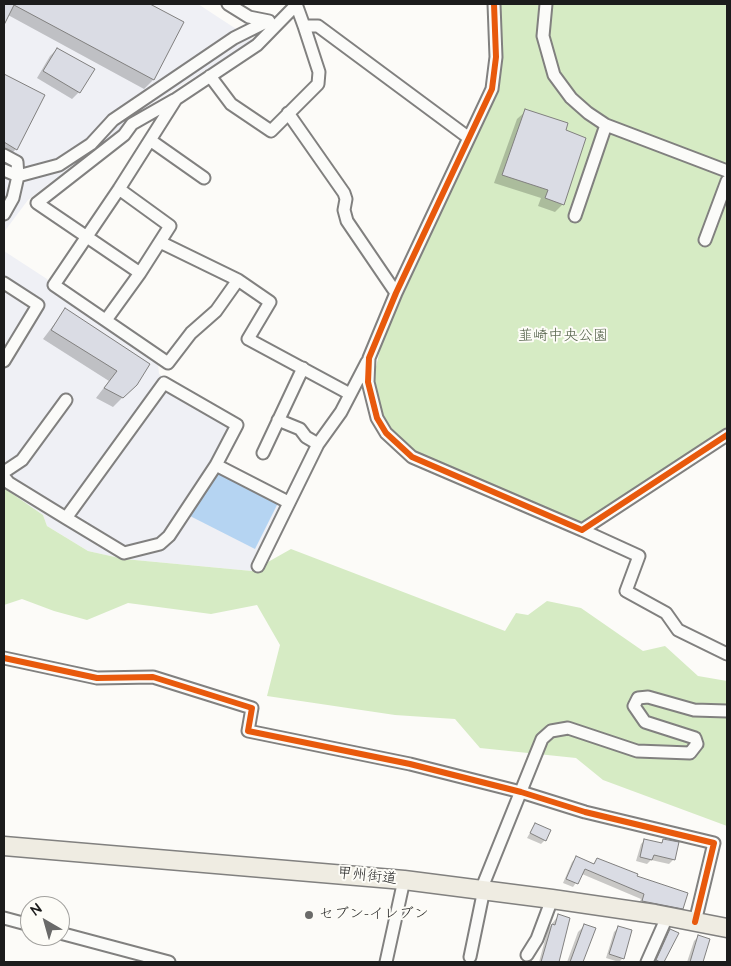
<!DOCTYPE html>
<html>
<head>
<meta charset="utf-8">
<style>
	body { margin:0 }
	#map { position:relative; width:731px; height:966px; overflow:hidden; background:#fcfbf8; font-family:"Architects Daughter",sans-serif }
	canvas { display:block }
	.frame { position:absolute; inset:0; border:5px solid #1c1c1c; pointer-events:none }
	.north { position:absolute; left:20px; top:896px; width:50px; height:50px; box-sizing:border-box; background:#fdfcf7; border:1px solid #a3a29f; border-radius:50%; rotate:322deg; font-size:14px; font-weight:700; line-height:20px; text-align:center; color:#1c1c1c }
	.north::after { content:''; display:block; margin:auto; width:18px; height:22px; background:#6a6a69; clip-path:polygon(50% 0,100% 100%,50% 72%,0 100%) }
</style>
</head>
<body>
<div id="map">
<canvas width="731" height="966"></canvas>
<div class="frame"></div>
<div class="north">N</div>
</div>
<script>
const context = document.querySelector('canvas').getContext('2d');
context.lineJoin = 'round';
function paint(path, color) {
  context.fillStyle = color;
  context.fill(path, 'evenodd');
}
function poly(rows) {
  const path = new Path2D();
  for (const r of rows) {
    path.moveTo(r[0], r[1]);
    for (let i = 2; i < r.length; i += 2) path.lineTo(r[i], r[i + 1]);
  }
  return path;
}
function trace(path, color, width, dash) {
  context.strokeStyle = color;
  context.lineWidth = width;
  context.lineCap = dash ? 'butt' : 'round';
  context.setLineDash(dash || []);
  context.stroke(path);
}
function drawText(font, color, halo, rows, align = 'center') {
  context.font = font + ' "Architects Daughter","Klee One",sans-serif';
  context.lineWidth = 4;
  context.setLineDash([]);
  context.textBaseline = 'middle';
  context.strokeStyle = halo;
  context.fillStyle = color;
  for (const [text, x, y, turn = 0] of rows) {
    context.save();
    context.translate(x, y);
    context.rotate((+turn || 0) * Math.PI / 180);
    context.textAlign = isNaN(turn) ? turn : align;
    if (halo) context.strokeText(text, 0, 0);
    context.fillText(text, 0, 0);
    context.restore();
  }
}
const built = poly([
	[4,4,198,4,253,40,131,117,121,128,28,200,4,232],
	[4,251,47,279,57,296,158,364,159,374,242,424,222,461,288,494,252,571,124,559,88,551,47,526,43,515,4,488]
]);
const green = poly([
	[499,4,727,4,727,427,583,523,415,452,391,430,382,414,376,394,374,375,381,346,419,257,479,131,500,80],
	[4,488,43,515,47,526,88,551,124,559,252,571,291,549,505,631,516,613,528,615,547,601,581,608,643,651,665,646,698,676,727,681,727,826,603,780,576,758,480,748,455,719,395,715,267,696,280,645,257,605,211,614,128,603,87,620,54,611,22,599,4,605]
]);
const water = poly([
	[218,473,278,503,255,549,190,516]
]);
const shadow = poly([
	[4,4,148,4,182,22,153,80,144,89,8,15,4,22],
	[57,49,79,92,72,99,37,78,50,56],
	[4,75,43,96,16,149,7,158,4,156],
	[526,111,564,130,563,204,555,212,538,206,541,198,494,183,517,119],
	[65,310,136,384,113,407,96,398,109,381,43,339],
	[535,824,545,840,541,844,527,838],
	[645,840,660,844,664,840,673,860,669,864,651,860,647,864,636,861,641,844],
	[576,858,593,864,597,859,636,877,682,908,678,912,638,905,641,899,582,874,573,887,563,883,572,862],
	[558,916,569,918,558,962,539,962,548,929],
	[585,925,595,929,582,962,567,962,578,932],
	[618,928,623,958,619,962,606,958,614,932],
	[670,930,677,933,663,962,654,962,666,934],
	[698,937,708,940,701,962,687,962,694,941]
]);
const building = poly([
	[4,4,150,4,184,22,154,80,14,5,4,25,4,4],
	[57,48,95,69,80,93,43,71,57,48],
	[4,74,45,95,17,150,4,142,4,74],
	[525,109,568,123,566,130,586,138,564,205,545,198,548,190,502,175,525,109],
	[65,308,150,364,137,385,123,398,104,388,117,371,51,330,65,308],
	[535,823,551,830,546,841,530,833,535,823],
	[644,839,662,843,663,839,679,842,675,860,654,855,652,860,640,857,644,839],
	[576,856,594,864,597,858,638,874,637,876,688,893,683,909,642,901,644,894,585,869,578,884,566,879,576,856],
	[558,914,570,918,559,962,541,962,552,924,555,925,558,914],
	[584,924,596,928,583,962,570,962,584,924],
	[618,926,632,930,624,959,609,954,618,926],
	[670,929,679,933,664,962,660,962,656,960,670,929],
	[698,935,710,939,703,962,690,962,698,935]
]);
const minor = poly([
	[228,4,249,17,269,21],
	[296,4,304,26,318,26,469,138],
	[494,4,496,57,492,89,396,293,369,358,368,382,377,418,386,433,412,457,582,530,727,435],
	[546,4,543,36,554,75,571,98,588,113,606,125,575,216],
	[210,76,231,104,271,131,318,84,319,72,304,26],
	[288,113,344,193,346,199,344,210,347,221,396,293],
	[606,125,727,171],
	[150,140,204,178],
	[4,155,17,162,18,176,13,198,4,214],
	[4,170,18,176,59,165,91,144,113,120,234,38,268,21],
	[119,189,170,226,140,273,37,203,124,135,132,124,174,100],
	[705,240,727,181],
	[160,242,238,280,270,302,248,339,350,394],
	[238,280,216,311,191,333,168,363,54,285,119,189,176,99,257,45,297,4],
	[4,283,38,305,4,361],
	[106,320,140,273],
	[278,420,300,429,306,437,318,444],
	[263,453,303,368],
	[216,465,288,502],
	[4,472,22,460,66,400],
	[4,477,9,483,66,518,124,553,160,544,169,536,216,465,237,425,164,383,66,518],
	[582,530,639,556,626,591,666,613,678,630,727,654],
	[258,566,318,444,341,412,367,362],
	[4,658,97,678,153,677,252,708,248,731,410,764,521,792,585,812,714,843,695,922],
	[4,918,30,925],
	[60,933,169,962],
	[527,955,537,939,552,899],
	[470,957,482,899,481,890,542,739,551,731,568,728,637,751,690,753,697,744,695,738,645,722,634,706,638,698,648,697,694,710,727,711],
	[386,962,404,880],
	[647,962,667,917]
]);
const highway = poly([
	[4,846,404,880,552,899,655,914,727,928]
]);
const cycleway = poly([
	[494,4,496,57,492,89,396,293,369,358,368,382,377,418,386,433,412,457,582,530,727,435],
	[4,658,97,678,153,677,252,708,248,731,410,764,521,792,585,812,714,843,695,922]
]);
const markers = [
	[309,915,5,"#6a6a69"]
];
const parkNames = [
	["韮崎中央公園",563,337]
];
const streetNames = [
	["甲州街道",367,877,6]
];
const poiNames = [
	["セブン-イレブン",319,915]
];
paint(built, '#eff0f5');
paint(green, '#d6ebc4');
paint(water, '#b5d4f2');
paint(shadow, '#0003');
paint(building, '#dadce4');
trace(building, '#81807f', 1);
trace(minor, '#81807f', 15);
trace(highway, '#81807f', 21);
trace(minor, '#fbfbf9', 11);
trace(highway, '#efece2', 18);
trace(cycleway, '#e8590c', 6);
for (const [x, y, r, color] of markers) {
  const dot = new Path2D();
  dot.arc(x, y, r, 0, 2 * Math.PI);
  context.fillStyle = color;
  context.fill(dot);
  trace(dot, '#fdfcf7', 2);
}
drawText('15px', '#526048', '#fdfcf7', parkNames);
drawText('15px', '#1c1c1c', '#fdfcf7', streetNames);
drawText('15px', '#1c1c1c', '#fdfcf7', poiNames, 'left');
</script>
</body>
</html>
